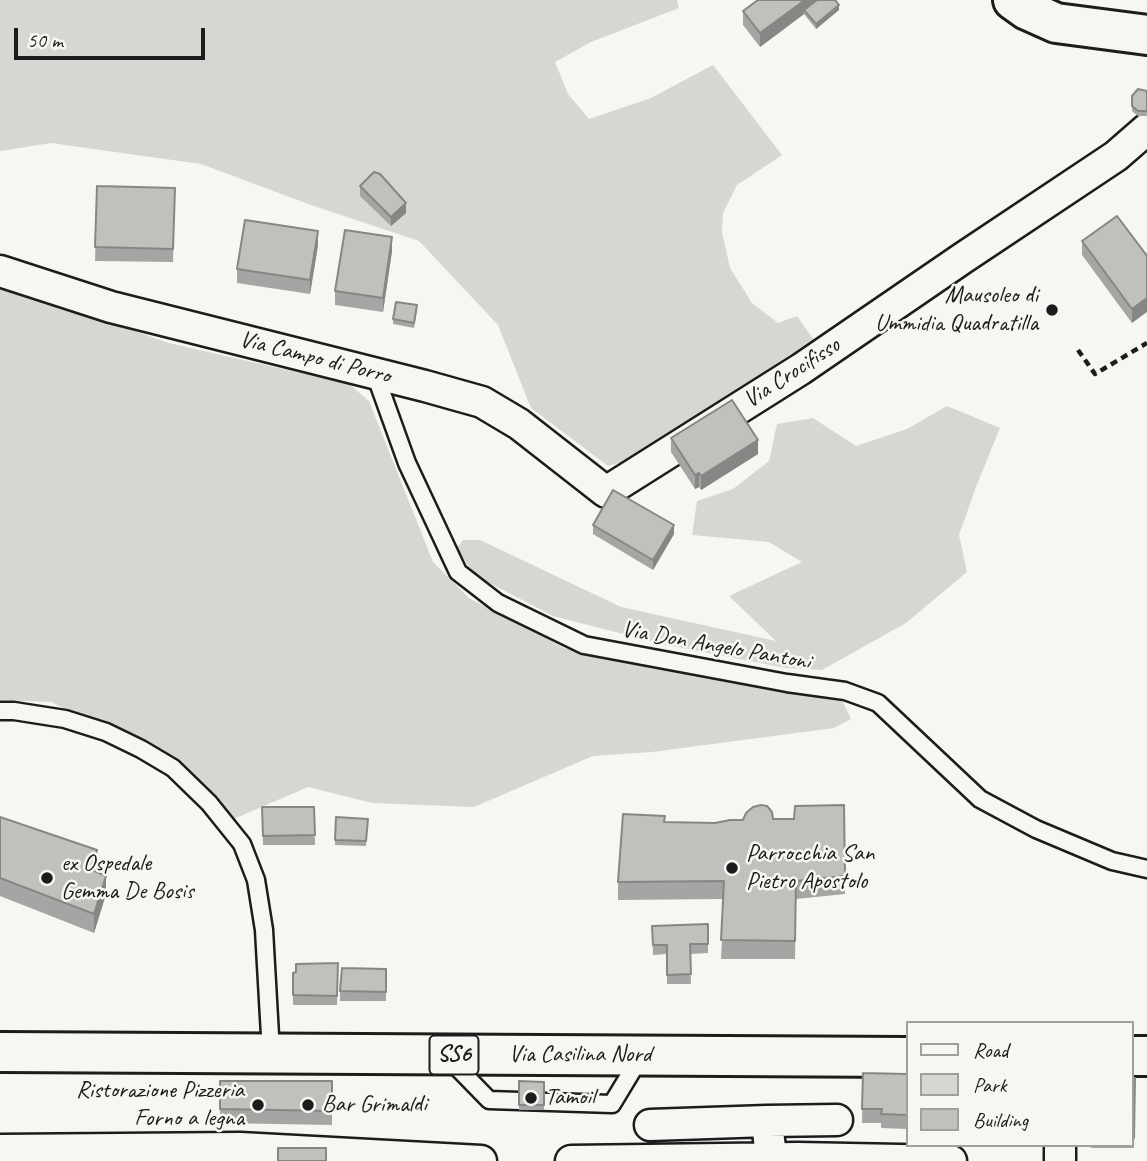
<!DOCTYPE html>
<html>
<head>
<meta charset="utf-8">
<style>
	body { margin:0 }
	#map { position:relative; width:1147px; height:1161px; overflow:hidden; background:#f6f6f2; font-family:Caveat,sans-serif }
	canvas { display:block }
	.legend { position:absolute; left:906px; top:1021px; width:228px; height:126px; box-sizing:border-box; background:#f6f6f2; border:2px solid #9f9f9c; margin:0; padding:9px 12px; list-style:none; font-size:21px; color:#1c1c1c }
	.legend li { display:flex; align-items:center; gap:14px; height:35px }
	.legend b { width:35px; border:2px solid #9f9f9c }
	.scale { position:absolute; left:14px; top:28px; width:191px; height:32px; box-sizing:border-box; border:4px solid #1c1c1c; border-top:0; padding-left:9px; font-size:21px; line-height:24px; white-space:nowrap; color:#1c1c1c; -webkit-text-stroke:5px #f6f6f2; paint-order:stroke }
</style>
</head>
<body>
<div id="map">
<canvas width="1147" height="1161"></canvas>
<ul class="legend">
<li><b style="height:9px;background:#f6f6f2"></b>Road</li>
<li><b style="height:19px;background:#d6d6d2"></b>Park</li>
<li><b style="height:19px;background:#c0c0bd"></b>Building</li>
</ul>
<div class="scale">50 m</div>
</div>
<script>
const context = document.querySelector('canvas').getContext('2d');
context.lineJoin = 'round';
function paint(path, color) {
  context.fillStyle = color;
  context.fill(path, 'evenodd');
}
function poly(rows) {
  const path = new Path2D();
  for (const r of rows) {
    path.moveTo(r[0], r[1]);
    for (let i = 2; i < r.length; i += 2) path.lineTo(r[i], r[i + 1]);
  }
  return path;
}
function trace(path, color, width, dash) {
  context.strokeStyle = color;
  context.lineWidth = width;
  context.lineCap = dash ? 'butt' : 'round';
  context.setLineDash(dash || []);
  context.stroke(path);
}
function drawText(font, color, halo, rows, align = 'center') {
  context.font = font + ' Caveat,sans-serif';
  context.lineWidth = 5;
  context.setLineDash([]);
  context.textBaseline = 'middle';
  context.strokeStyle = halo;
  context.fillStyle = color;
  for (const [text, x, y, turn = 0] of rows) {
    context.save();
    context.translate(x, y);
    context.rotate((+turn || 0) * Math.PI / 180);
    context.textAlign = isNaN(turn) ? turn : align;
    if (halo) context.strokeText(text, 0, 0);
    context.fillText(text, 0, 0);
    context.restore();
  }
}
const green = poly([
	[0,0,677,0,679,8,591,42,555,62,568,94,589,119,651,98,713,65,782,155,737,185,723,213,722,232,730,268,752,303,778,323,797,316,813,339,637,458,608,466,531,408,498,325,419,241,311,205,201,164,51,143,0,151],
	[0,284,169,343,349,384,369,401,433,562,469,598,564,648,647,666,843,702,851,719,834,728,652,752,593,756,474,807,372,803,308,787,229,821,182,765,51,702,0,700],
	[947,406,1000,428,976,487,959,535,967,572,906,623,822,670,786,668,662,644,553,616,474,575,457,548,463,540,480,540,621,607,776,641,729,596,802,562,769,542,692,535,697,501,733,489,769,461,777,424,813,418,856,446,907,429]
]);
const path = poly([
	[1078,350,1095,374,1147,343]
]);
const service = poly([
	[375,374,407,463,458,572,498,603,584,645,787,683,845,691,878,703,980,799,1036,829,1112,861,1147,869],
	[0,711,14,711,65,719,106,732,141,749,173,768,209,803,242,844,256,880,264,930,271,1053],
	[449,1059,489,1100,612,1104,641,1056]
]);
const minor = poly([
	[0,271,111,307,425,386,482,402,519,424,606,492,801,369,963,258,1116,156,1147,129],
	[767,1121,837,1120],
	[650,1125,767,1121,771,1158],
	[1060,1145,1060,1161],
	[0,1150,240,1148,481,1161],
	[571,1161,798,1158,951,1161]
]);
const tertiary = poly([
	[1013,0,1027,10,1056,23,1147,35]
]);
const primary = poly([
	[0,1052,907,1057],
	[1131,1056,1147,1056]
]);
const wall = poly([
	[839,10,816,29,804,14,760,47,743,25,743,11],
	[1147,91,1147,116,1138,116,1132,111,1132,96],
	[97,186,175,188,173,262,95,261],
	[360,186,406,213,391,226,360,196],
	[1082,241,1147,256,1132,323,1082,255],
	[318,245,310,294,237,283,237,269],
	[392,251,383,312,335,305,335,291],
	[417,310,414,328,393,324,393,319],
	[671,438,758,454,701,490,699,487,695,489,671,452],
	[593,525,674,534,653,570,593,534],
	[844,805,845,894,796,899,795,959,721,959,724,899,618,900,618,882,665,822,715,823,773,819,794,819],
	[262,807,314,807,315,845,263,845],
	[0,817,97,868,96,872,106,894,94,933,0,896],
	[336,817,368,819,366,846,335,845],
	[708,924,708,953,690,954,691,984,667,984,667,954,653,955,652,926],
	[338,963,337,1005,293,1005,293,973],
	[386,969,386,1001,340,1001,340,991],
	[863,1073,907,1074,907,1129,881,1128,881,1123,862,1123],
	[1131,1078,1135,1078,1134,1148,1091,1148,1091,1145,1131,1145],
	[220,1081,332,1081,332,1125,220,1123],
	[519,1081,544,1082,544,1110,519,1110]
]);
const shadedWall = poly([
	[805,0,823,0,804,10,804,14,760,47,760,33],
	[839,5,839,10,816,29,816,24],
	[406,203,406,213,391,226,391,217],
	[318,231,318,245,310,294,310,280],
	[392,237,392,251,383,312,383,298],
	[1147,298,1147,312,1132,323,1132,309],
	[758,440,758,454,701,490,701,476],
	[699,473,699,487,695,489,695,475],
	[674,525,674,534,653,570,653,560],
	[97,850,97,868,92,888,92,870],
	[106,876,106,894,94,933,94,914]
]);
const building = poly([
	[758,0,805,0,760,33,743,11,758,0],
	[817,0,835,0,839,5,816,24,804,10,817,0],
	[1138,89,1147,91,1147,111,1138,111,1132,106,1132,96,1138,89],
	[374,172,380,174,406,203,391,217,360,186,374,172],
	[97,186,175,188,173,249,95,247,97,186],
	[1117,216,1147,256,1147,298,1132,309,1082,241,1117,216],
	[245,220,318,231,310,280,237,269,245,220],
	[345,230,392,237,383,298,335,291,345,230],
	[396,302,417,305,414,323,393,319,396,302],
	[732,400,758,440,701,476,699,473,695,475,671,438,732,400],
	[613,490,674,525,653,560,593,525,613,490],
	[761,805,767,806,772,812,773,819,794,819,795,806,844,805,845,876,796,881,795,941,721,940,724,881,618,882,623,814,665,816,664,822,715,823,730,820,743,820,746,813,753,807,761,805],
	[262,807,314,807,315,835,263,836,262,807],
	[0,817,97,850,92,870,106,876,94,914,0,878,0,817],
	[336,817,368,819,366,841,335,840,336,817],
	[708,924,708,944,690,944,691,974,667,975,667,945,653,945,652,926,708,924],
	[338,963,337,996,293,995,293,973,296,972,296,964,338,963],
	[342,968,386,969,386,992,340,991,342,968],
	[863,1073,907,1074,907,1115,881,1114,882,1109,862,1109,863,1073],
	[1131,1078,1135,1078,1134,1138,1131,1138,1131,1078],
	[220,1081,332,1081,332,1111,220,1109,220,1081],
	[519,1081,544,1082,544,1105,519,1105,519,1081],
	[278,1148,326,1148,326,1161,278,1161,278,1148]
]);
const markers = [
	[1052,310,7,"#1c1c1c"],
	[732,868,7,"#1c1c1c"],
	[47,878,7,"#1c1c1c"],
	[531,1098,7,"#1c1c1c"],
	[258,1105,7,"#1c1c1c"],
	[308,1105,7,"#1c1c1c"]
];
const shields = [
	[454,1055,49]
];
const shieldNames = [
	["SS6",454,1055]
];
const poiNames = [
	["Mausoleo di",1038,296,"right"],
	["Ummidia Quadratilla",1038,324,"right"],
	["Parrocchia San",746,854],
	["Pietro Apostolo",746,882],
	["ex Ospedale",61,864],
	["Gemma De Bosis",61,892],
	["Ristorazione Pizzeria",244,1091,"right"],
	["Forno a legna",244,1119,"right"],
	["Tamoil",545,1098],
	["Bar Grimaldi",322,1105]
];
const streetNames = [
	["Via Campo di Porro",315,358,14],
	["Via Crocifisso",792,373,-33],
	["Via Don Angelo Pantoni",716,646,10],
	["Via Casilina Nord",580,1055]
];
paint(green, '#d6d6d2');
trace(service, '#1c1c1c', 21);
trace(minor, '#1c1c1c', 35);
trace(tertiary, '#1c1c1c', 44);
trace(primary, '#1c1c1c', 44);
trace(path, '#1c1c1c', 4.5, [7, 5]);
trace(service, '#f6f6f2', 16);
trace(minor, '#f6f6f2', 30);
trace(tertiary, '#f6f6f2', 38);
trace(primary, '#f6f6f2', 38);
paint(wall, '#a5a5a3');
paint(shadedWall, '#868684');
paint(building, '#c0c0bd');
trace(building, '#868684', 2);
for (const [x, y, r, color] of markers) {
  const dot = new Path2D();
  dot.arc(x, y, r, 0, 2 * Math.PI);
  context.fillStyle = color;
  context.fill(dot);
  trace(dot, '#f6f6f2', 2.5);
}
for (const [x, y, w] of shields) {
  const box = new Path2D();
  box.roundRect(x - w / 2, y - 19.5, w, 39, 5);
  context.fillStyle = '#f6f6f2';
  context.fill(box);
  trace(box, '#1c1c1c', 2);
}
drawText('bold 23px', '#1c1c1c', null, shieldNames);
drawText('24px', '#1c1c1c', '#f6f6f2', poiNames, 'left');
drawText('24px', '#1c1c1c', '#f6f6f2', streetNames);
</script>
</body>
</html>
